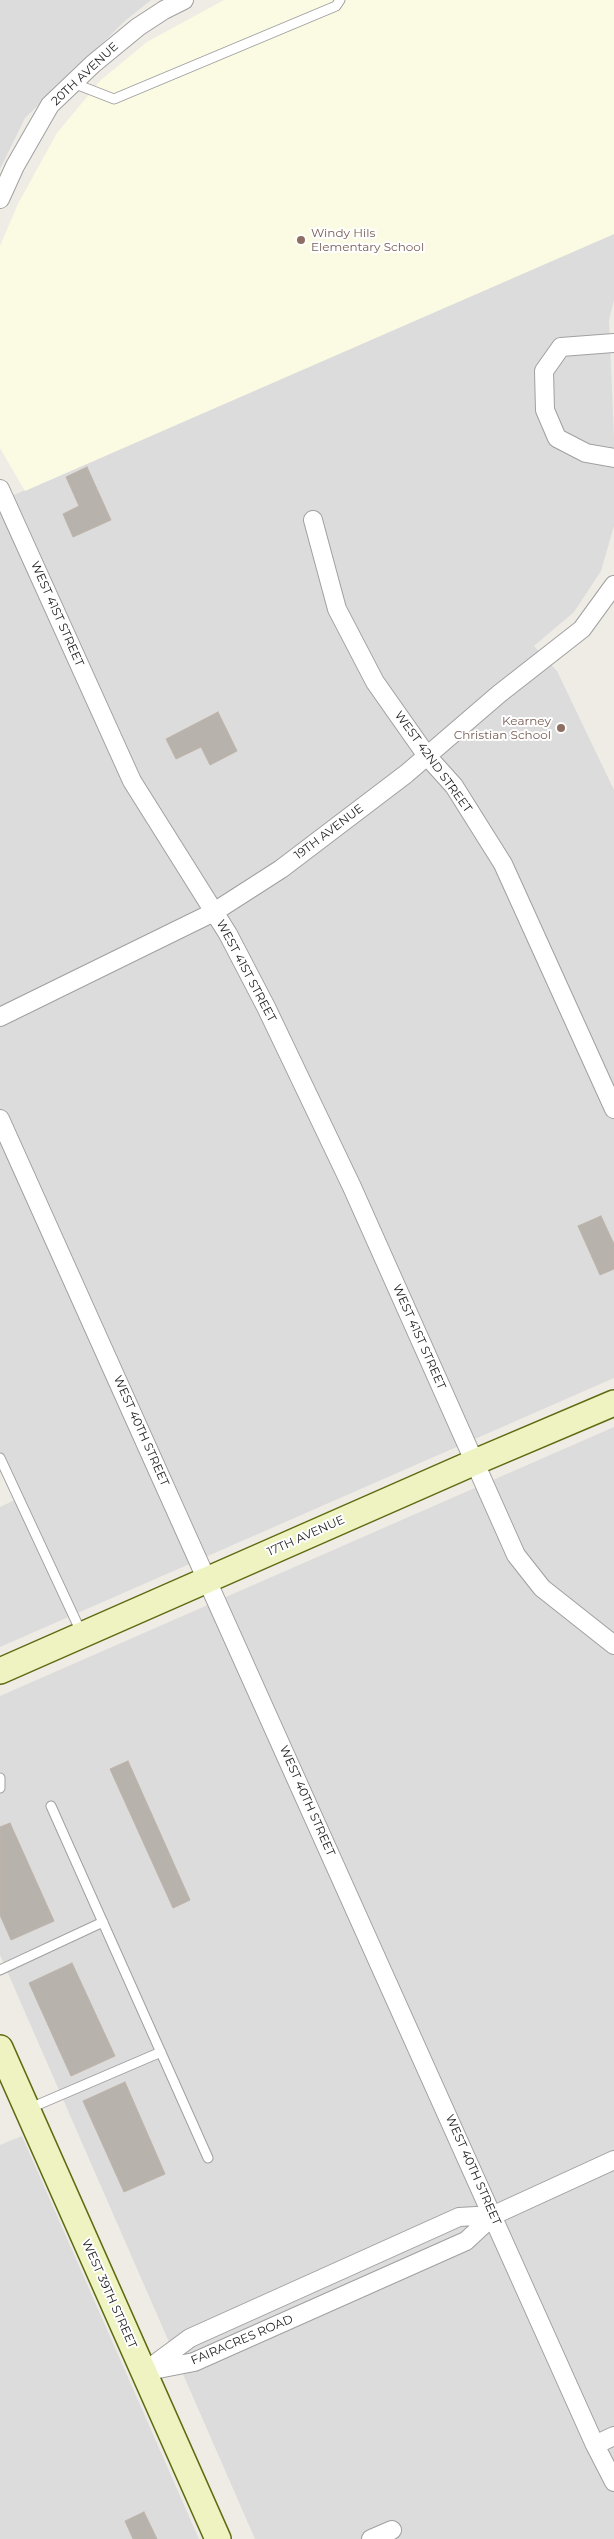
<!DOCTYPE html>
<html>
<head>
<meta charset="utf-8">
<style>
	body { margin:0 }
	canvas { display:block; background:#efece6 }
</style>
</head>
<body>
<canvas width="614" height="2539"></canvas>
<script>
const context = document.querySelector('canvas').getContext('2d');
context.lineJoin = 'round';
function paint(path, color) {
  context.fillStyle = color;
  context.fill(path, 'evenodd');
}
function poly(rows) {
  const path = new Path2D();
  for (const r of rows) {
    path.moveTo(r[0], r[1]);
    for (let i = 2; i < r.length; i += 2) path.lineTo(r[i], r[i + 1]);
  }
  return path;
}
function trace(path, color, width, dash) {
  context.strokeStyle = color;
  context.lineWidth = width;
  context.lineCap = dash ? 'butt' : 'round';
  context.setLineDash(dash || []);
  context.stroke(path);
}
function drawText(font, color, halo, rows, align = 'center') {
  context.font = font + ' Montserrat,sans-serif';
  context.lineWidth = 4;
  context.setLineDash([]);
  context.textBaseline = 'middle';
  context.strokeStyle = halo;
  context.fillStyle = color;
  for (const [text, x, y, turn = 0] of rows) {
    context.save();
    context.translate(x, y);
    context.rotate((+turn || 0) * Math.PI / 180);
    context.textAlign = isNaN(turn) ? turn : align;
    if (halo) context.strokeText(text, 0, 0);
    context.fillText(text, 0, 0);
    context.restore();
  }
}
const residential = poly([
	[0,0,151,0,126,20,25,118,0,169],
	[614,234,614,300,609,320,614,437,614,526,601,571,574,612,534,646,557,671,614,790,614,1378,0,1647,0,1507,19,1498,0,1458,0,501],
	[614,1427,614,2539,255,2539,0,1955,0,1696],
	[22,2136,199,2539,0,2539,0,2145]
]);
const education = poly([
	[224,0,614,0,614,234,25,491,0,448,0,246,18,204,57,133,101,80,147,42]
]);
const building = poly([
	[87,467,111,520,73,537,63,514,79,506,66,477,87,467],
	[218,712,237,751,210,765,201,747,176,759,166,739,218,712],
	[601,1216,614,1244,614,1269,600,1275,578,1226,601,1216],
	[128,1761,190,1900,173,1908,110,1769,128,1761],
	[10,1823,54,1921,11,1940,0,1915,0,1827,10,1823],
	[72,1963,115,2056,71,2076,29,1983,72,1963],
	[125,2082,165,2174,124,2192,83,2101,125,2082],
	[144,2512,157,2539,133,2539,125,2521,144,2512]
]);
const lane = poly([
	[73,83,114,99,336,6,340,0],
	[0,1458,82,1634],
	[0,1778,0,1788],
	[51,1806,208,2158],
	[0,1970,103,1922],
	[28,2109,161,2052]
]);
const street = poly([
	[0,199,15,166,50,105,93,64,138,27,164,10,184,0],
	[614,343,561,347,544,371,545,410,557,438,586,453,614,458],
	[0,489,132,781,228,934,266,1007,352,1187,516,1555,542,1588,614,1645],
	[313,520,337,609,375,682,427,756,454,786,503,864,614,1109],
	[0,1017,214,912,281,869,406,774,499,694,582,629,614,585],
	[0,1119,595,2445,614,2482],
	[148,2369,190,2338,459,2217,494,2215],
	[143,2372,194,2362,466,2241,494,2215,614,2160],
	[595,2445,614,2436],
	[371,2539,392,2530]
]);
const secondary = poly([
	[0,1671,475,1462,614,1403],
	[0,2048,218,2539]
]);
const markers = [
	[301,240,5,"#8d6e63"],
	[561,728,5,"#8d6e63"]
];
const streetNames = [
	["20TH AVENUE",85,74,-43],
	["WEST 41ST STREET",57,614,66],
	["WEST 42ND STREET",433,762,54],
	["19TH AVENUE",329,832,-37],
	["WEST 41ST STREET",246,971,62],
	["WEST 41ST STREET",419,1337,66],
	["WEST 40TH STREET",141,1431,66],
	["17TH AVENUE",306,1536,-24],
	["WEST 40TH STREET",307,1801,66],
	["WEST 40TH STREET",473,2170,66],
	["WEST 39TH STREET",109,2294,66],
	["FAIRACRES ROAD",242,2340,-23]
];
const educationNames = [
	["Windy Hils",311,233],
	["Elementary School",311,247],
	["Kearney",551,721,"right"],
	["Christian School",551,735,"right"]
];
paint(residential, '#dddcdc');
paint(education, '#fbfbe3');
paint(building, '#b8b2ac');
trace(building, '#bfb4aa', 1);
trace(lane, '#a0a0a0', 11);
trace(street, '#a0a0a0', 20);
trace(secondary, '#5e6b11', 28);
trace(lane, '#fff', 9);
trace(street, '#fff', 18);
trace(secondary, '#eef3c1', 25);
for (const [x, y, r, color] of markers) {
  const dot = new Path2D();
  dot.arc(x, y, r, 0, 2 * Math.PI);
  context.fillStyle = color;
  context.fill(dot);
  trace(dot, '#fff', 2);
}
drawText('12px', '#1f1f1f', '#fff', streetNames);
drawText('12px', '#785e54', '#fff', educationNames, 'left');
</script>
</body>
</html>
